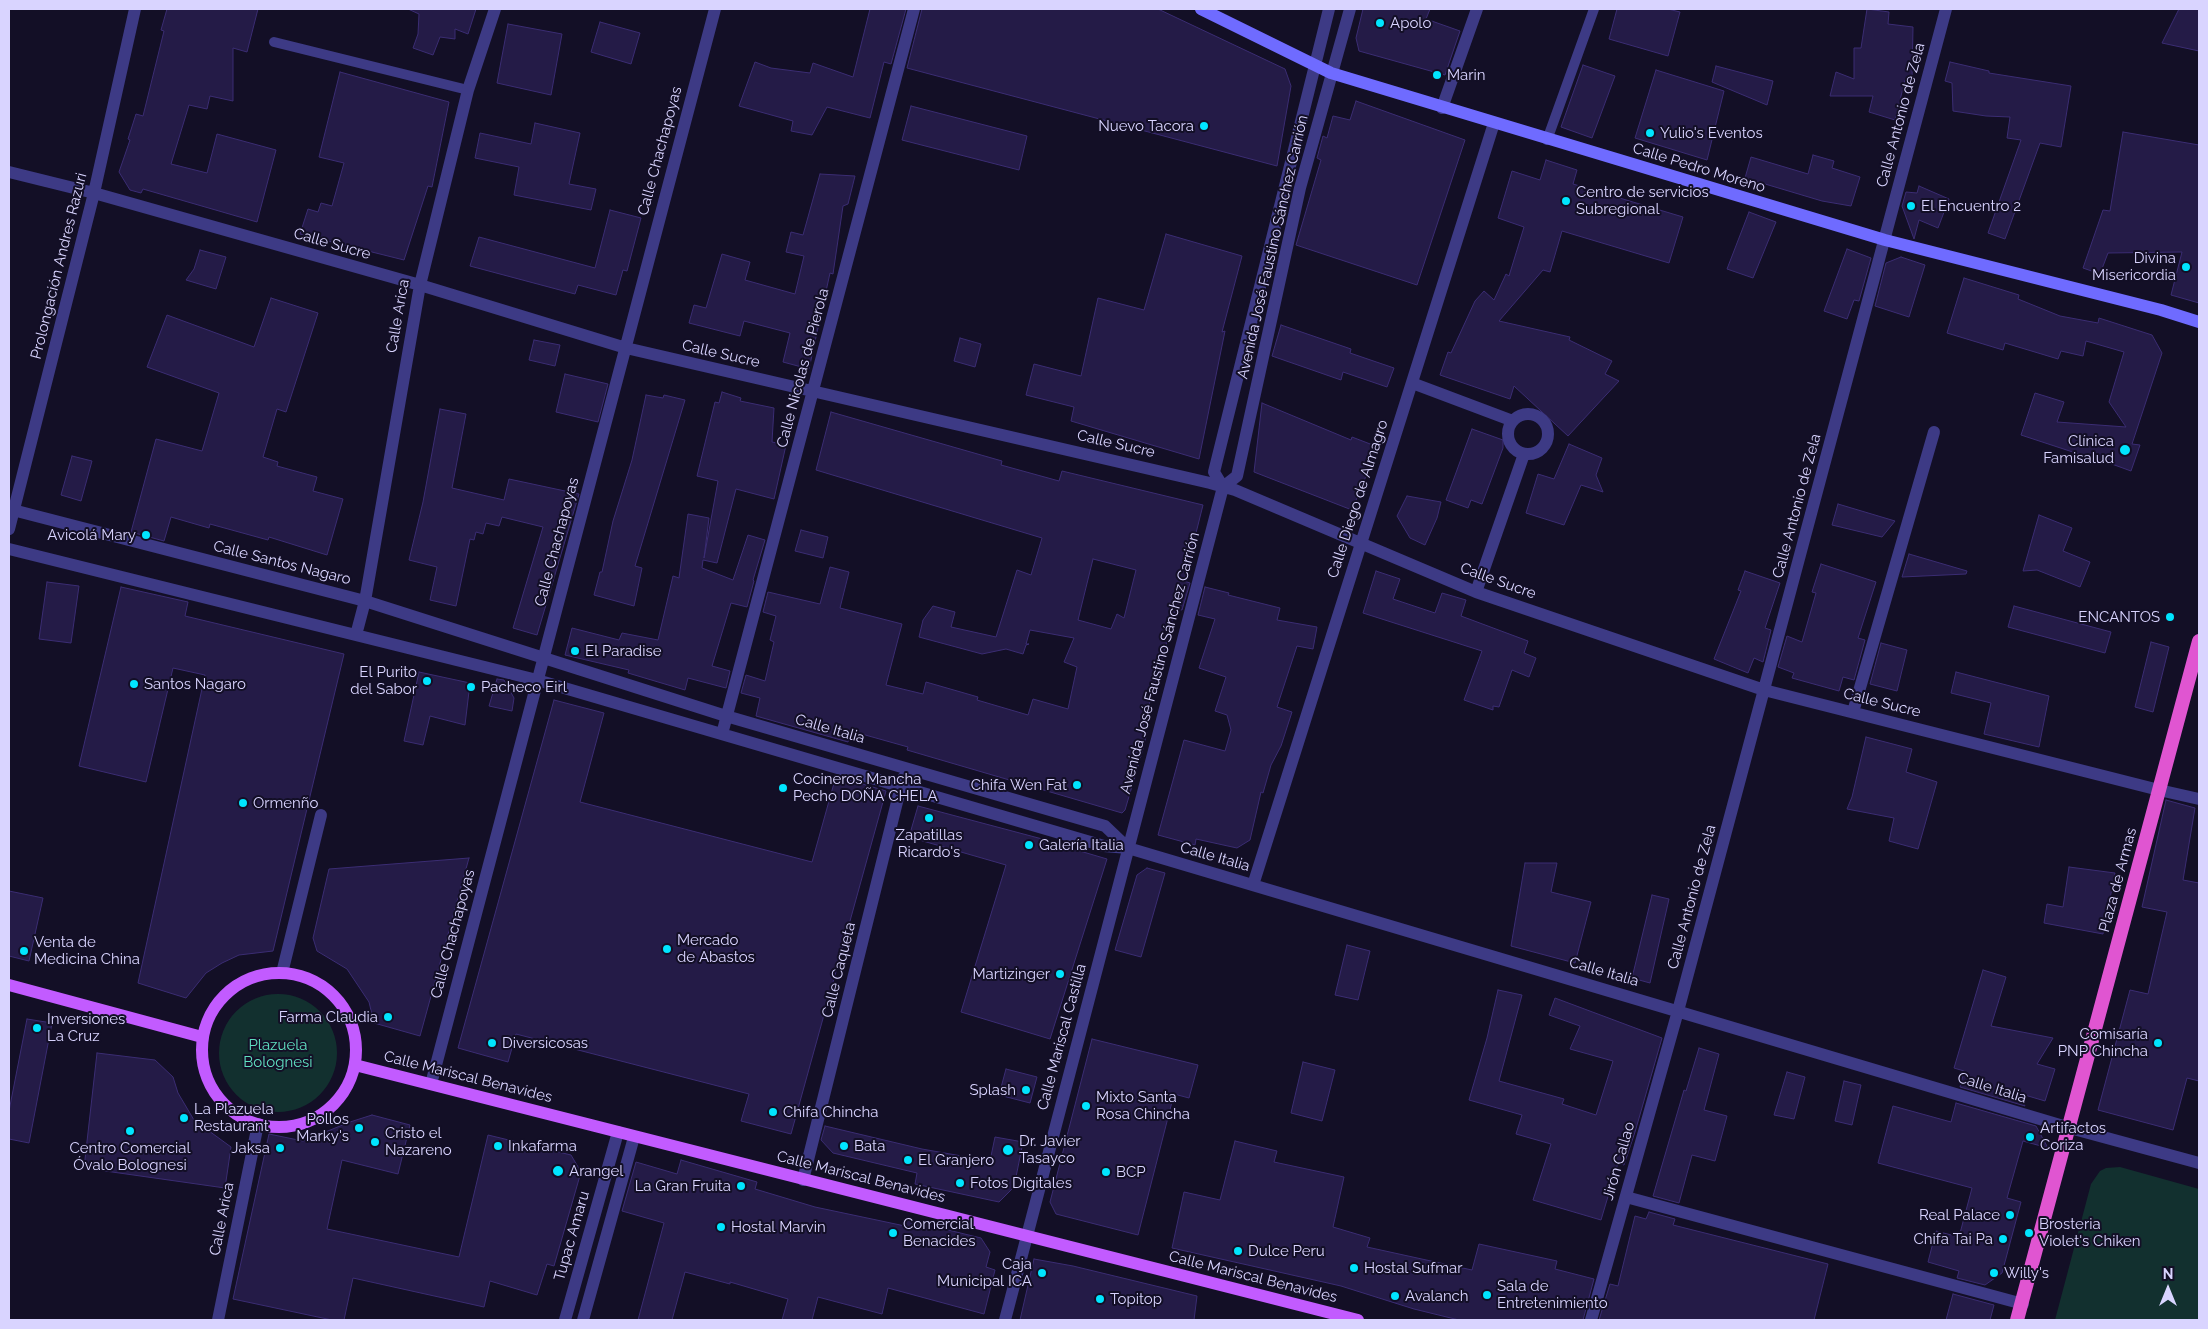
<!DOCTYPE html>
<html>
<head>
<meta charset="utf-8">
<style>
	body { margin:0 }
	#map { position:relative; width:2208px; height:1329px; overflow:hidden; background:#130f26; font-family:Raleway,sans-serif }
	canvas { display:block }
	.frame { position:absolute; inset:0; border:10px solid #d9d4ff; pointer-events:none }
	.north { position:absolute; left:2143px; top:1264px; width:50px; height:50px; -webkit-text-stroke:4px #130f26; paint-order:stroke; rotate:0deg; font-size:14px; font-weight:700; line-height:20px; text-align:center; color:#d9d4ff }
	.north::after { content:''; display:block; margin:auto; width:18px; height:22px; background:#d9d4ff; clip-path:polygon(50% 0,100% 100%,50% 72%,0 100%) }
</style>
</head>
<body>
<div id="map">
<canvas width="2208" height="1329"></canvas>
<div class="frame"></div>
<div class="north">N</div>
</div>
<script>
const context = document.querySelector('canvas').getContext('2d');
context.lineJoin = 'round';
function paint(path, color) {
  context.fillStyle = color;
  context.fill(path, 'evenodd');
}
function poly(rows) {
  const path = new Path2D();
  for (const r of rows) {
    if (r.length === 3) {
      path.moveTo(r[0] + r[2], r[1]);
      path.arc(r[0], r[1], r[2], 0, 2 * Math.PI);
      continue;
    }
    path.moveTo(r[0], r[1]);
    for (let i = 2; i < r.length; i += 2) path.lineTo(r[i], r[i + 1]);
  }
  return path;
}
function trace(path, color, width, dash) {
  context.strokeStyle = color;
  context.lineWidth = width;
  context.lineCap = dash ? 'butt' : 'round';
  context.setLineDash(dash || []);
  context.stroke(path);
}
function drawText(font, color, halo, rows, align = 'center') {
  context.font = font + ' Raleway,sans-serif';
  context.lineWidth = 4;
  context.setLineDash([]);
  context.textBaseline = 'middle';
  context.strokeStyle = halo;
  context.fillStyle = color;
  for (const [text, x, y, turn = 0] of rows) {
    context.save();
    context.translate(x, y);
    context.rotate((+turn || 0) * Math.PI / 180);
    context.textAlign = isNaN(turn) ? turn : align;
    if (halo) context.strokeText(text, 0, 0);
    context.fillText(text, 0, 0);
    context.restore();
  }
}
const green = poly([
	[278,1053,59],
	[2120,1167,2199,1189,2199,1320,2055,1320,2091,1184,2100,1171,2106,1168]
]);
const building = poly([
	[167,9,258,9,247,52,233,48,233,101,210,96,207,109,189,105,171,164,207,173,217,134,276,150,257,222,143,189,141,193,130,190,119,172,130,140,128,139,136,114,143,116,164,31,161,30,167,9],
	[408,9,476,9,468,34,455,29,455,39,440,37,433,55,413,48,418,34,419,14,408,9],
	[870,9,906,9,891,64,884,62,870,118,827,107,812,135,791,131,793,121,739,106,755,62,771,68,810,73,813,63,853,77,870,9],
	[922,9,1158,9,1285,69,1291,86,1277,166,907,68,922,9],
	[1363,9,1430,9,1426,19,1460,31,1445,75,1359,51,1356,38,1363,9],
	[1617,9,1668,9,1680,12,1668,56,1609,39,1617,9],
	[1867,9,1889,12,1888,24,1913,27,1912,80,1905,80,1895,120,1869,112,1873,96,1830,96,1836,72,1854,79,1854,48,1861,48,1867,9],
	[2179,9,2199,9,2199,51,2162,43,2179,9],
	[600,22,640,33,631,64,591,52,600,22],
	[508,24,562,34,551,95,497,83,508,24],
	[1950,62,1989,71,1989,73,2071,86,2061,147,2040,143,2005,239,1988,233,2021,140,2007,138,2010,117,1986,116,1953,111,1952,83,1945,81,1950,62],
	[1583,65,1615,76,1592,138,1561,127,1583,65],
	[1716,66,1773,81,1767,105,1712,82,1716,66],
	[1656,70,1724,91,1707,160,1635,138,1656,70],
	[340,72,449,102,432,187,428,186,404,260,300,234,308,209,318,212,321,203,332,206,344,163,319,157,340,72],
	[1356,101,1465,140,1417,285,1296,245,1321,160,1317,158,1323,136,1327,138,1333,116,1350,120,1356,101],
	[911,106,1027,136,1019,170,902,140,911,106],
	[535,123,580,133,569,184,596,189,591,210,514,195,519,167,475,158,480,133,531,144,535,123],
	[2123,132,2199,145,2199,303,2171,295,2182,252,2108,253,2100,274,2083,268,2103,210,2110,211,2123,132],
	[1813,155,1834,161,1832,168,1860,177,1851,206,1822,201,1745,178,1751,157,1808,174,1813,155],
	[1546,160,1577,170,1573,184,1683,217,1669,263,1562,231,1550,272,1543,270,1499,321,1570,337,1569,340,1612,361,1605,374,1619,381,1568,436,1514,386,1510,399,1440,375,1448,352,1451,353,1475,301,1484,291,1494,300,1506,274,1509,276,1524,227,1498,218,1512,171,1540,180,1546,160],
	[820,174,855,176,848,204,843,206,833,274,830,273,809,369,783,362,790,333,744,321,740,336,689,323,694,305,706,308,722,254,750,262,745,280,795,294,804,256,786,252,791,232,803,235,820,174],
	[1919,186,1949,199,1938,228,1919,220,1914,239,1902,206,1906,192,1917,193,1919,186],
	[610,210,641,218,627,271,623,270,616,295,578,285,575,294,470,266,479,237,595,268,610,210],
	[1749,212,1776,222,1753,278,1727,269,1749,212],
	[1166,234,1242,256,1222,332,1225,331,1199,459,1071,421,1074,407,1026,395,1034,364,1081,376,1098,298,1144,310,1166,234],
	[1847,249,1871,258,1859,301,1854,300,1847,319,1824,311,1847,249],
	[200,250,226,257,216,289,186,280,194,269,200,250],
	[1901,257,1925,265,1909,317,1875,306,1886,263,1901,257],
	[1964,278,2019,295,2018,299,2060,316,2098,323,2099,318,2152,335,2162,353,2132,444,2140,445,2131,471,2098,459,2097,460,2021,435,2035,393,2064,402,2057,422,2126,427,2109,402,2124,352,2086,341,2083,356,2061,351,2058,359,2005,343,2003,350,1947,333,1964,278],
	[271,298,318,313,286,412,277,409,263,457,278,462,277,466,317,477,313,491,343,499,327,555,269,537,268,540,210,524,209,528,171,517,164,541,131,532,156,439,202,451,219,393,147,367,167,315,254,347,271,298],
	[1281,325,1351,349,1350,353,1394,368,1387,387,1343,372,1341,380,1272,356,1281,325],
	[960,338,981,344,975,367,954,361,960,338],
	[534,340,560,345,555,366,529,360,534,340],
	[565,374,608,384,598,422,556,412,565,374],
	[722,392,741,398,740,401,774,408,772,442,786,445,774,499,736,489,717,563,703,560,702,568,733,580,748,535,765,540,753,580,754,581,747,607,731,603,712,666,730,671,726,688,688,678,685,690,628,673,629,670,565,655,572,628,619,640,622,633,658,640,673,576,679,578,688,514,709,518,704,558,718,481,697,476,715,402,719,403,722,392],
	[646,395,663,398,664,395,685,400,635,566,642,568,634,606,594,595,600,572,602,572,613,521,632,460,646,395],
	[1262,403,1351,440,1352,437,1378,447,1352,510,1254,472,1262,403],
	[440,409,466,414,452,488,504,500,509,479,579,494,537,635,513,628,543,527,502,517,499,526,486,523,483,534,476,532,474,540,470,539,456,606,430,600,437,567,409,560,423,502,440,409],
	[831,412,1002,461,1001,465,1059,481,1062,471,1203,505,1184,581,1190,583,1182,610,1176,609,1142,730,1147,732,1143,749,1125,810,1122,813,907,750,908,747,851,731,848,742,756,716,760,698,741,693,746,675,765,681,774,642,770,640,776,616,763,612,768,592,820,604,830,567,849,572,840,608,902,624,886,685,923,694,926,682,978,697,977,700,1028,715,1033,699,1068,709,1077,667,1064,662,1074,638,1030,630,1026,644,1029,644,1026,645,1023,654,1006,649,982,654,919,637,923,620,933,606,955,612,951,627,996,637,1017,570,1031,575,1042,538,816,470,831,412],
	[1093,559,1136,570,1124,618,1117,614,1111,629,1078,620,1093,559],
	[1472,429,1503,440,1503,448,1482,504,1471,500,1468,508,1446,500,1472,429],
	[1569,444,1602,458,1596,475,1603,492,1581,485,1564,525,1526,513,1538,474,1554,479,1569,444],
	[72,456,92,461,81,501,61,495,72,456],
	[1407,496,1441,502,1437,518,1425,545,1410,538,1397,516,1407,496],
	[1838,504,1895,521,1882,537,1832,525,1838,504],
	[2039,515,2072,528,2063,551,2090,562,2080,587,2037,570,2023,571,2039,515],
	[801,530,828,537,823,558,795,551,801,530],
	[1909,554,1967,571,1966,574,1902,577,1909,554],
	[1821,564,1876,582,1858,638,1865,640,1854,680,1843,677,1839,691,1792,678,1794,673,1778,667,1787,636,1802,642,1816,593,1812,592,1821,564],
	[1376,571,1400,579,1393,599,1435,613,1442,593,1466,600,1461,616,1528,641,1524,653,1536,658,1529,677,1512,670,1499,707,1493,706,1493,710,1464,700,1482,651,1363,613,1376,571],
	[1745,571,1780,583,1765,628,1771,630,1763,662,1754,658,1748,673,1714,659,1741,591,1738,590,1745,571],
	[47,582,79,586,71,643,39,639,47,582],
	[121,587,188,602,185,616,344,654,273,951,239,955,222,963,206,973,186,998,138,983,205,675,173,668,146,782,79,766,121,587],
	[1205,587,1229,593,1228,595,1280,608,1277,620,1317,627,1313,649,1297,646,1277,707,1292,712,1281,746,1271,765,1263,793,1261,792,1250,840,1237,848,1196,839,1195,845,1158,835,1184,740,1225,751,1231,730,1227,715,1215,711,1226,677,1199,668,1215,619,1198,615,1205,587],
	[2014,606,2111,632,2105,653,2008,627,2014,606],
	[2151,642,2169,647,2153,712,2135,707,2151,642],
	[1881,643,1907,650,1897,691,1870,684,1881,643],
	[419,672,470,683,465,725,430,716,423,745,404,741,419,672],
	[1956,672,2049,696,2039,747,1984,734,1991,703,1951,693,1956,672],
	[497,679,504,680,514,698,512,711,489,706,497,679],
	[554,700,604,713,580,802,812,862,836,776,886,791,791,1134,741,1121,749,1094,516,1034,508,1062,458,1048,554,700],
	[1866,737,1912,749,1906,772,1937,782,1918,849,1889,841,1894,818,1847,809,1852,797,1866,737],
	[2166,800,2195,808,2183,880,2199,883,2199,1081,2187,1078,2173,1130,2098,1110,2130,990,2148,994,2167,912,2142,907,2166,800],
	[918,806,1046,840,1046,841,1107,859,1050,1039,961,1012,1006,865,909,837,918,806],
	[469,858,420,1036,374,1023,369,1002,347,969,317,951,313,938,329,869,469,858],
	[1525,863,1557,863,1551,892,1591,902,1575,963,1511,946,1525,863],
	[2069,867,2115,873,2103,934,2044,923,2047,904,2063,907,2069,867],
	[1147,868,1165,873,1141,957,1115,950,1137,875,1147,868],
	[9,891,43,898,29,961,9,956,9,891],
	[1652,895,1669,899,1650,983,1632,978,1652,895],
	[1347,945,1370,951,1358,1000,1335,995,1347,945],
	[1983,970,2006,977,1991,1026,2053,1038,2037,1064,2055,1069,2045,1101,2018,1093,2025,1106,1960,1087,1964,1071,1954,1068,1983,970],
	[1498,990,1522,995,1499,1081,1564,1099,1562,1104,1596,1115,1613,1061,1570,1049,1580,1026,1549,1015,1555,998,1662,1038,1635,1132,1624,1165,1618,1163,1601,1220,1533,1200,1551,1144,1516,1134,1522,1115,1469,1100,1487,1038,1498,990],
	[27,1019,52,1023,29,1143,9,1139,9,1111,27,1019],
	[1092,1039,1198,1065,1189,1098,1174,1094,1138,1235,1056,1214,1050,1202,1092,1039],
	[1699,1048,1719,1054,1704,1110,1727,1116,1715,1161,1692,1155,1679,1203,1653,1196,1684,1090,1686,1091,1699,1048],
	[97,1053,155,1060,173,1077,178,1093,194,1120,231,1147,225,1188,84,1168,97,1053],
	[1303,1062,1335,1070,1322,1121,1291,1113,1303,1062],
	[1006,1069,1037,1077,1030,1103,999,1095,1006,1069],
	[1787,1072,1805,1077,1794,1119,1774,1115,1787,1072],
	[1844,1081,1861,1085,1852,1125,1835,1121,1844,1081],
	[1956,1103,2036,1126,2048,1148,2023,1141,2007,1198,2021,1202,2002,1273,1985,1285,1957,1278,1959,1271,1928,1262,1936,1231,1959,1237,1972,1188,1878,1163,1893,1106,1951,1122,1956,1103],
	[372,1115,410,1125,398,1174,342,1160,327,1229,459,1257,488,1135,571,1155,581,1172,554,1266,547,1264,537,1295,490,1281,484,1307,353,1278,344,1320,332,1320,233,1299,269,1134,303,1141,350,1122,372,1115],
	[825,1126,922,1149,990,1161,995,1137,1023,1142,1014,1187,999,1202,915,1184,917,1173,833,1153,821,1140,825,1126],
	[1235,1141,1277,1151,1274,1162,1344,1177,1333,1227,1370,1238,1367,1247,1472,1270,1479,1244,1557,1261,1555,1269,1594,1279,1583,1320,1459,1320,1414,1309,1341,1286,1172,1248,1184,1192,1220,1200,1235,1141],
	[681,1160,757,1182,755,1189,815,1207,905,1226,907,1220,981,1238,990,1252,986,1267,995,1270,984,1314,888,1288,882,1314,818,1297,812,1320,782,1320,788,1299,730,1282,730,1284,685,1272,672,1320,638,1320,664,1223,622,1211,636,1162,677,1174,681,1160],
	[1649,1212,1675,1219,1673,1225,1828,1264,1814,1320,1599,1320,1610,1284,1618,1286,1635,1216,1646,1219,1649,1212],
	[1034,1259,1073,1266,1197,1296,1194,1320,1020,1320,1034,1259],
	[1953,1294,1994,1305,1990,1320,1946,1320,1953,1294]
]);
const service = poly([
	[274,42,468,90],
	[1547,140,1594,9]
]);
const pedestrian = poly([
	[1442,108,1477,9]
]);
const minor = poly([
	[9,172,94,193,420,285,626,348,1210,483,1235,490,1476,592,1764,690,2159,790,2199,799],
	[1412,383,1513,421],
	[1528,434,20],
	[1223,487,1214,472,1329,9],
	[9,509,365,601,726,716,1105,826,1128,848],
	[9,529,94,193,135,9],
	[9,549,537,680,1104,846,1128,848,2070,1128],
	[1476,592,1524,454],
	[356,635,365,601,420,285,468,90,495,9],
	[1853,712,1934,432],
	[722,734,914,9],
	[1253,885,1494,123],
	[282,973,321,815],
	[431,1084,715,9],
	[803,1180,903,778],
	[1626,1197,2023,1304],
	[218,1320,258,1124],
	[565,1320,618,1132],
	[583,1320,634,1137],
	[1005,1320,1223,487,1237,476,1300,188,1350,9],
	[1591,1320,1678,1011,1946,9]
]);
const tertiary = poly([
	[2070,1128,2199,1163]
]);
const secondary = poly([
	[1201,9,1331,73,1885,240,2161,310,2199,322]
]);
const primary = poly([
	[279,1050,77],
	[9,985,202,1037],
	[355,1065,1358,1320]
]);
const trunk = poly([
	[2017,1320,2199,641]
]);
const markers = [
	[1380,23,5,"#00e5ff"],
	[1437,75,5,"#00e5ff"],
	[1204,126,5,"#00e5ff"],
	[1650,133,5,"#00e5ff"],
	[1566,201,5,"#00e5ff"],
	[1911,206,5,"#00e5ff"],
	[2186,267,5,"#00e5ff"],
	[2125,450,6,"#00e5ff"],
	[146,535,5,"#00e5ff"],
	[2170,617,5,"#00e5ff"],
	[575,651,5,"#00e5ff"],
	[427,681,5,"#00e5ff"],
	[134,684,5,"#00e5ff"],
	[471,687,5,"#00e5ff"],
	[1077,785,5,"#00e5ff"],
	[783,788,5,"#00e5ff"],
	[243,803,5,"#00e5ff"],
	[929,818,5,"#00e5ff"],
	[1029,845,5,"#00e5ff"],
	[667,949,5,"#00e5ff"],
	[24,951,5,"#00e5ff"],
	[1060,974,5,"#00e5ff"],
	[388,1017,5,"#00e5ff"],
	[37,1028,5,"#00e5ff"],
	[492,1043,5,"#00e5ff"],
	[2158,1043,5,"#00e5ff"],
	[1026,1090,5,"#00e5ff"],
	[1086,1106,5,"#00e5ff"],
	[773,1112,5,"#00e5ff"],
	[184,1118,5,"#00e5ff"],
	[359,1128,5,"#00e5ff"],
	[130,1131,5,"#00e5ff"],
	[2030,1137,5,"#00e5ff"],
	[375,1142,5,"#00e5ff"],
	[498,1146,5,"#00e5ff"],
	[844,1146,5,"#00e5ff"],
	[280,1148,5,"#00e5ff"],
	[1008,1150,6,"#00e5ff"],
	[908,1160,5,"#00e5ff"],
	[558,1171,6,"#00e5ff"],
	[1106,1172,5,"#00e5ff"],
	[960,1183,5,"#00e5ff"],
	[741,1186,5,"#00e5ff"],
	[2010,1215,5,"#00e5ff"],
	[721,1227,5,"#00e5ff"],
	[893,1233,5,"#00e5ff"],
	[2029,1233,5,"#00e5ff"],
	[2003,1239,5,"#00e5ff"],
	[1238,1251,5,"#00e5ff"],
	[1354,1268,5,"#00e5ff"],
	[1042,1273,5,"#00e5ff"],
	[1994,1273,5,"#00e5ff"],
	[1487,1295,5,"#00e5ff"],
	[1395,1296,5,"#00e5ff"],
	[1100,1299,5,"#00e5ff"]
];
const poiNames = [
	["Apolo",1390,23],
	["Marin",1447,75],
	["Nuevo Tacora",1194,126,"right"],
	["Yulio's Eventos",1660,133],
	["Centro de servicios",1576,192],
	["Subregional",1576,209],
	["El Encuentro 2",1921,206],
	["Divina",2176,258,"right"],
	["Misericordia",2176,275,"right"],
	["Clínica",2114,441,"right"],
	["Famisalud",2114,458,"right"],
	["Avicolá Mary",136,535,"right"],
	["ENCANTOS",2160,617,"right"],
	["El Paradise",585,651],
	["El Purito",417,672,"right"],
	["del Sabor",417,689,"right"],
	["Santos Nagaro",144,684],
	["Pacheco Eirl",481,687],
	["Cocineros Mancha",793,779],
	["Pecho DOÑA CHELA",793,796],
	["Chifa Wen Fat",1067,785,"right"],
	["Ormenño",253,803],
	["Zapatillas",929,835,"center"],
	["Ricardo's",929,852,"center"],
	["Galería Italia",1039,845],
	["Mercado",677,940],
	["de Abastos",677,957],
	["Venta de",34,942],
	["Medicina China",34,959],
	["Martizinger",1050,974,"right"],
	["Farma Claudia",378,1017,"right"],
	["Inversiones",47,1019],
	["La Cruz",47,1036],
	["Comisaría",2148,1034,"right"],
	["PNP Chincha",2148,1051,"right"],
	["Diversicosas",502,1043],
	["Splash",1016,1090,"right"],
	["Mixto Santa",1096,1097],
	["Rosa Chincha",1096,1114],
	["La Plazuela",194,1109],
	["Restaurant",194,1126],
	["Chifa Chincha",783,1112],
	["Pollos",349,1119,"right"],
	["Marky's",349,1136,"right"],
	["Artifactos",2040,1128],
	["Coriza",2040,1145],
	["Cristo el",385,1133],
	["Nazareno",385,1150],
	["Dr. Javier",1019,1141],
	["Tasayco",1019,1158],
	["Inkafarma",508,1146],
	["Bata",854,1146],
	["Centro Comercial",130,1148,"center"],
	["Óvalo Bolognesi",130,1165,"center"],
	["Jaksa",270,1148,"right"],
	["El Granjero",918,1160],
	["Arangel",569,1171],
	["BCP",1116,1172],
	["Fotos Digitales",970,1183],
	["La Gran Fruita",731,1186,"right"],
	["Real Palace",2000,1215,"right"],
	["Comercial",903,1224],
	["Benacides",903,1241],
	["Brosteria",2039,1224],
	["Violet's Chiken",2039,1241],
	["Hostal Marvin",731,1227],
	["Chifa Tai Pa",1993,1239,"right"],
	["Dulce Peru",1248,1251],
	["Caja",1032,1264,"right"],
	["Municipal ICA",1032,1281,"right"],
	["Hostal Sufmar",1364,1268],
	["Willy's",2004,1273],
	["Sala de",1497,1286],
	["Entretenimiento",1497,1303],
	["Avalanch",1405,1296],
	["Topitop",1110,1299]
];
const streetNames = [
	["Calle Antonio de Zela",1901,115,-75],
	["Calle Chachapoyas",660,151,-75],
	["Calle Pedro Moreno",1699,168,17],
	["Calle Sucre",332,244,16],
	["Avenida José Faustino Sánchez Carrión",1273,247,-77],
	["Prolongación Andres Razuri",59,266,-76],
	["Calle Arica",398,316,-80],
	["Calle Sucre",721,354,13],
	["Calle Nicolas de Pierola",803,368,-75],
	["Calle Sucre",1116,444,13],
	["Calle Diego de Almagro",1358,499,-72],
	["Calle Antonio de Zela",1797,506,-75],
	["Calle Chachapoyas",557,542,-75],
	["Calle Santos Nagaro",282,563,14],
	["Calle Sucre",1498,581,20],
	["Avenida José Faustino Sánchez Carrión",1160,663,-75],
	["Calle Sucre",1882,703,14],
	["Calle Italia",830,729,16],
	["Calle Italia",1215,857,16],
	["Plaza de Armas",2118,880,-75],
	["Calle Antonio de Zela",1692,897,-75],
	["Calle Chachapoyas",453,934,-75],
	["Calle Caqueta",839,970,-76],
	["Calle Italia",1604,972,16],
	["Calle Mariscal Castilla",1062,1037,-75],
	["Calle Mariscal Benavides",468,1077,14],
	["Calle Italia",1992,1088,17],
	["Jirón Callao",1619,1161,-74],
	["Calle Mariscal Benavides",861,1177,14],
	["Calle Arica",222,1219,-79],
	["Tupac Amaru",572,1236,-74],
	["Calle Mariscal Benavides",1253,1277,14]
];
const parkNames = [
	["Plazuela",278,1045],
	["Bolognesi",278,1062]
];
paint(green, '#12302f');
paint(building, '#241b47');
trace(building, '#3b2d73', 1);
trace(service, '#3d3a85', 10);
trace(pedestrian, '#3d3a85', 12);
trace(minor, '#3d3a85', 12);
trace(tertiary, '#3d3a85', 12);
trace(secondary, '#6f6bff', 12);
trace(primary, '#c25bff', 12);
trace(trunk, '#e055d1', 14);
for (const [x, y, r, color] of markers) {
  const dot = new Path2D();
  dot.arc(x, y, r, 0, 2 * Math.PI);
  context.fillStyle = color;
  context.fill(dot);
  trace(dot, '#130f26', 2);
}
drawText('15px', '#d9d4ff', '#130f26', poiNames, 'left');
drawText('15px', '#d9d4ff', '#130f26', streetNames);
drawText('15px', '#5fe0c0', '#130f26', parkNames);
</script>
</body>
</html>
